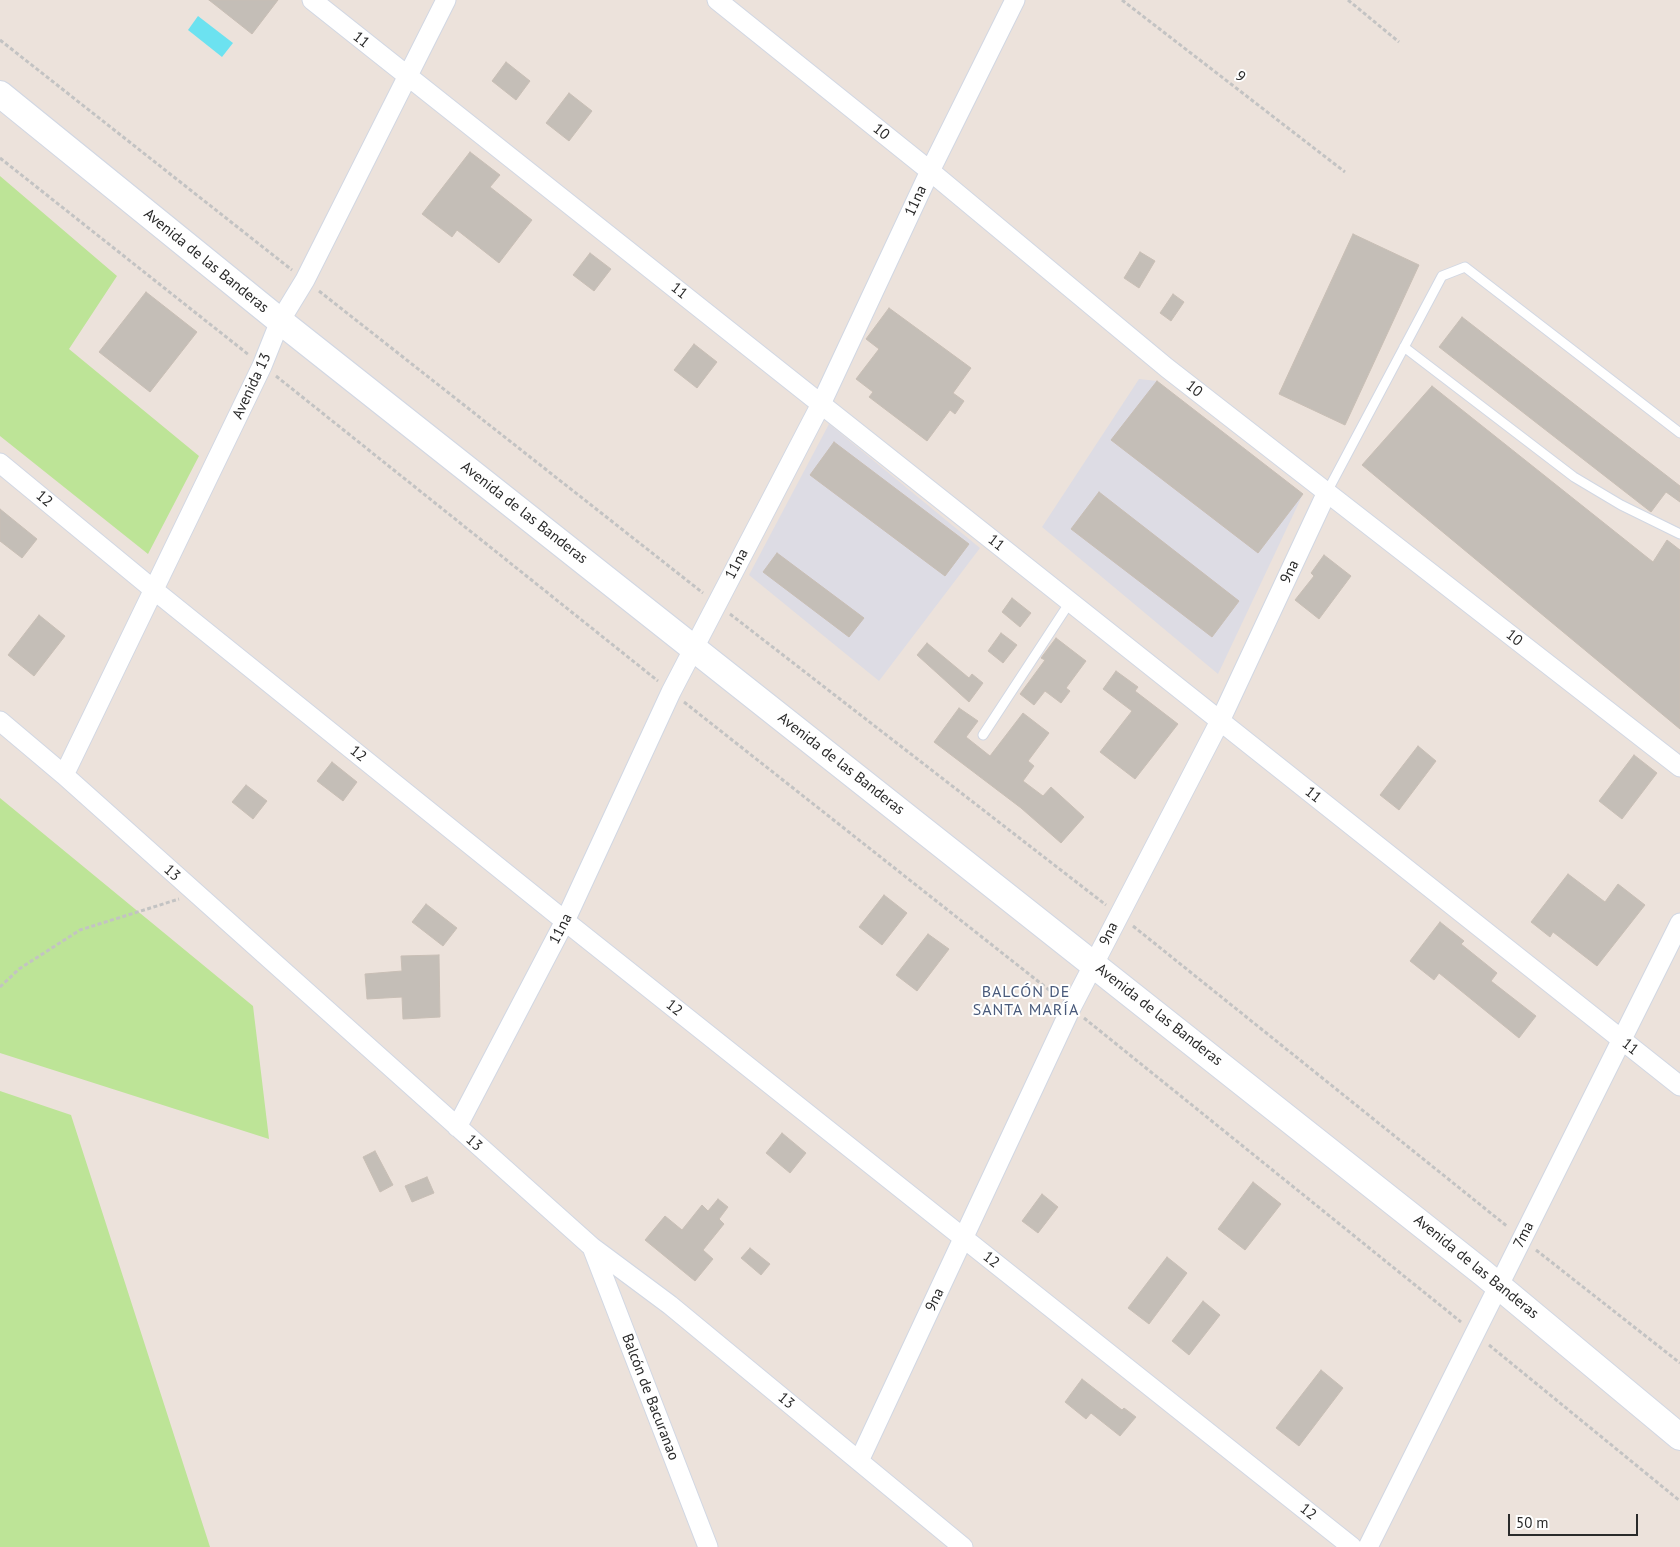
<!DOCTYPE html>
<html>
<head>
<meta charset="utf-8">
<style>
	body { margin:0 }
	#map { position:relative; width:1680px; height:1547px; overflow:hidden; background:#ece2db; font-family:"PT Sans",sans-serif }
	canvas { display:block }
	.scale { position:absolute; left:1508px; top:1514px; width:130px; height:22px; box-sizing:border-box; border:2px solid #2a2a2a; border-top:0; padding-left:6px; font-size:15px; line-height:18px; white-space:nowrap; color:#2a2a2a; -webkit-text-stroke:4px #fff; paint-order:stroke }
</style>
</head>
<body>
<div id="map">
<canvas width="1680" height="1547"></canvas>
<div class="scale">50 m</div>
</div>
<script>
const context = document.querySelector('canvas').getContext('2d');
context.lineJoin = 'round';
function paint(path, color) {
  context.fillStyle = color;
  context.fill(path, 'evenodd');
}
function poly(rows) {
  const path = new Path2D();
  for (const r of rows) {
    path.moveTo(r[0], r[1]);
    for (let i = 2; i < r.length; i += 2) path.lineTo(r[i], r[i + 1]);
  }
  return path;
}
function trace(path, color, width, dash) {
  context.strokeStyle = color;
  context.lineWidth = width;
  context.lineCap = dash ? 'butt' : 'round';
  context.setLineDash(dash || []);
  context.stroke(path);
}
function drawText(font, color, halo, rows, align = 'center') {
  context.font = font + ' "PT Sans",sans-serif';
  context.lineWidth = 4;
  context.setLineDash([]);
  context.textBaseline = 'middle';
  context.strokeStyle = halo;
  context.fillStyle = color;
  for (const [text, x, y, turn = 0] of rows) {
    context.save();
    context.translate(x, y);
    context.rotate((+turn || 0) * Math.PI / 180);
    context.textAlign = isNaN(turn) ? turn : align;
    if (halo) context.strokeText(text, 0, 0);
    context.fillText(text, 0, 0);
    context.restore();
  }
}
const industrial = poly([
	[1139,379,1157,381,1303,494,1218,674,1042,527],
	[829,424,980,548,879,681,749,575]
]);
const green = poly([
	[0,176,117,276,69,349,199,456,148,554,0,436],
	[0,798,253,1006,269,1139,0,1053],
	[0,1091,71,1115,210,1547,0,1547]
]);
const water = poly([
	[198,16,233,43,222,57,188,30]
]);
const building = poly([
	[209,0,278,0,252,34,209,0],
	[506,62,530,81,516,100,492,81,506,62],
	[569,93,592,111,569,141,546,123,569,93],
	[470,152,500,175,490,187,532,220,499,263,457,230,452,237,422,214,470,152],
	[1353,234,1419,265,1345,425,1279,394,1353,234],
	[1140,252,1155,261,1139,288,1124,278,1140,252],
	[590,253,611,269,594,291,573,275,590,253],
	[146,292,197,332,150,392,99,352,146,292],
	[1173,294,1184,302,1171,321,1160,313,1173,294],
	[889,308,971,368,953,393,964,401,955,414,950,410,927,441,869,397,873,392,856,379,879,349,866,339,889,308],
	[1462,317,1680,486,1680,502,1666,492,1651,512,1439,347,1462,317],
	[694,344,717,362,697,388,674,370,694,344],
	[1157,381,1303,494,1258,553,1111,440,1157,381],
	[1432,386,1653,562,1667,540,1680,550,1680,729,1362,465,1432,386],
	[834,442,969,544,945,576,810,475,834,442],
	[1099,492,1239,601,1212,637,1071,529,1099,492],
	[0,509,37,539,22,558,0,541,0,509],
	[777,553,864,618,849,637,763,572,777,553],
	[1324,555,1351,576,1319,619,1295,600,1314,576,1311,573,1324,555],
	[1012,598,1031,613,1020,627,1002,612,1012,598],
	[39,615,65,636,34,676,8,655,39,615],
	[1001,633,1017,645,1003,663,988,651,1001,633],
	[1056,638,1086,661,1066,688,1070,691,1061,703,1045,691,1034,705,1020,694,1045,660,1041,658,1056,638],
	[927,643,969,678,972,674,983,683,969,702,917,655,927,643],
	[1116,671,1138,687,1135,691,1178,724,1135,779,1100,752,1132,711,1103,689,1116,671],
	[959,708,978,721,966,737,990,756,1023,713,1049,733,1028,761,1034,766,1023,781,1043,796,1051,787,1084,817,1061,843,1021,808,934,742,959,708],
	[1418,746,1436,761,1399,810,1380,795,1418,746],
	[1634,755,1657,773,1622,819,1599,801,1634,755],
	[332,762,357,782,343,801,317,781,332,762],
	[246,785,267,801,253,819,232,802,246,785],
	[1568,874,1605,902,1618,884,1645,905,1597,966,1553,932,1550,937,1531,922,1568,874],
	[884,895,907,913,882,945,859,927,884,895],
	[426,904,457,928,443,946,412,922,426,904],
	[1440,922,1464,941,1461,944,1497,973,1491,981,1536,1016,1519,1038,1439,973,1434,980,1410,961,1440,922],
	[928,934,949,949,917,991,896,975,928,934],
	[439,955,440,1017,403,1019,402,997,367,999,365,974,402,971,401,956,439,955],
	[782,1133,806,1153,790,1173,766,1153,782,1133],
	[375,1151,393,1185,380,1192,363,1157,375,1151],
	[427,1177,434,1193,412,1202,405,1186,427,1177],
	[1253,1182,1281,1204,1245,1250,1218,1229,1253,1182],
	[1042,1194,1058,1207,1038,1233,1022,1221,1042,1194],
	[718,1199,728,1207,719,1219,724,1224,703,1250,713,1259,695,1281,645,1240,665,1216,682,1230,702,1205,708,1211,718,1199],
	[750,1248,770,1264,761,1275,741,1258,750,1248],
	[1167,1257,1187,1273,1149,1324,1128,1308,1167,1257],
	[1203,1301,1220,1315,1189,1355,1172,1341,1203,1301],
	[1321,1370,1343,1388,1299,1446,1276,1428,1321,1370],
	[1082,1379,1122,1410,1124,1408,1136,1417,1120,1436,1091,1413,1086,1419,1065,1402,1082,1379]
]);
const path = poly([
	[1122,0,1345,172],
	[1348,0,1399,42],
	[0,40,292,270],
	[0,158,249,355],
	[319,291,703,593],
	[276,376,658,681],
	[730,614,1106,905],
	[684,702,1058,997],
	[1133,926,1508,1227],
	[0,987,19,969,80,930,179,899],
	[1084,1018,1461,1322],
	[1536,1250,1680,1363],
	[1489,1345,1680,1501]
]);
const lane = poly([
	[1404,347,1574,477,1621,505,1680,534],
	[1327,492,1442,276,1465,267,1680,433],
	[983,735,1070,602]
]);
const street = poly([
	[312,0,1680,1086],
	[717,0,930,171,1167,368,1680,767],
	[0,463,154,590,565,921,1352,1547],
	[0,721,64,775,592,1247,670,1305,963,1547],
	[64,775,262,366,280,321,305,280,446,0],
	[457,1127,565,921,671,692,821,404,930,171,1015,0],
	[592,1247,708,1547],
	[859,1461,1071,1008,1220,721,1327,492],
	[1368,1547,1680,923]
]);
const secondary = poly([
	[0,94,280,321,1483,1273,1680,1437]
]);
const streetNames = [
	["11",361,40,39],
	["9",1240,77,38],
	["10",881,132,39],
	["11na",916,201,-65],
	["Avenida de las Banderas",206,261,39],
	["11",679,291,38],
	["Avenida 13",252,386,-65],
	["10",1194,389,38],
	["12",44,499,40],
	["Avenida de las Banderas",524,513,38],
	["11",996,543,38],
	["11na",737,564,-62],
	["9na",1290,572,-65],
	["10",1514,638,38],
	["12",358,754,39],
	["Avenida de las Banderas",841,764,38],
	["11",1313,795,39],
	["13",172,873,42],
	["11na",561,929,-63],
	["9na",1109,934,-64],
	["12",674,1008,38],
	["Avenida de las Banderas",1159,1015,38],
	["11",1630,1047,38],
	["13",474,1143,42],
	["7ma",1524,1235,-63],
	["12",991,1260,38],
	["Avenida de las Banderas",1476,1267,39],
	["9na",935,1300,-64],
	["Balcón de Bacuranao",650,1397,69],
	["13",786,1401,40],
	["12",1308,1512,38]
];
const neighbourhoodNames = [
	["BALCÓN DE",1026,992],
	["SANTA MARÍA",1026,1010]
];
paint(industrial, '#dddce4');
paint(green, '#bde497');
paint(water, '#6ce2f0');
paint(building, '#c4beb7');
trace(building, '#c8beb5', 1);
trace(lane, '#d1d7e3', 11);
trace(street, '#d1d7e3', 21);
trace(secondary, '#d1d7e3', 28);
trace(path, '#c3c3c3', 3, [4, 2.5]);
trace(lane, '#fff', 9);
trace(street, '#fff', 19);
trace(secondary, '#fff', 26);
drawText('15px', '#2a2a2a', '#fff', streetNames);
context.letterSpacing = '1px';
drawText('16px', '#495a7b', '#fff', neighbourhoodNames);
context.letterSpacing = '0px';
</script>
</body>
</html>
